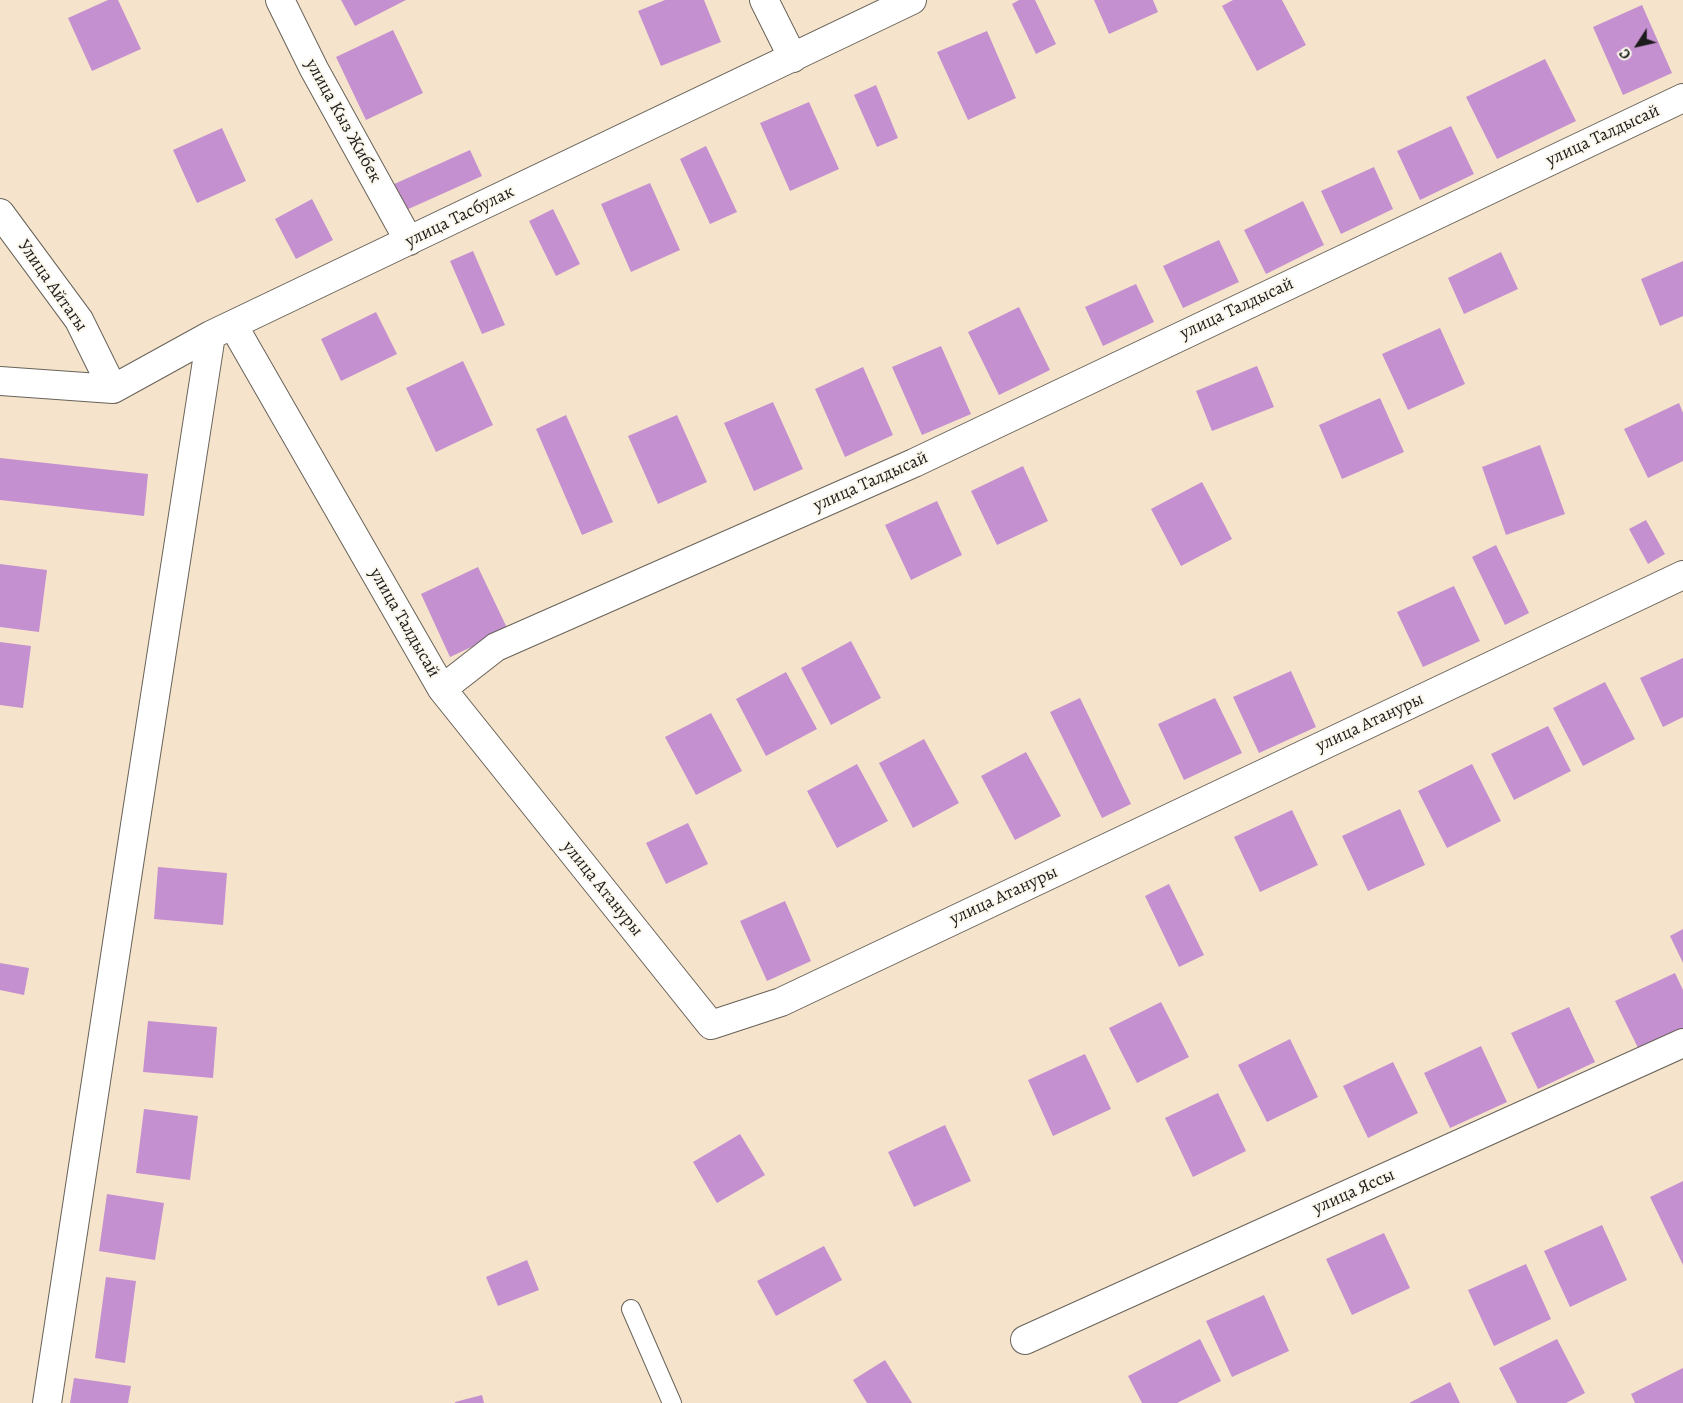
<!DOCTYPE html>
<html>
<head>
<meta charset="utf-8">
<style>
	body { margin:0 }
	#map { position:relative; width:1683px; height:1403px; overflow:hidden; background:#f5e4cb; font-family:Alegreya,serif }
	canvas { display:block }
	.north { position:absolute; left:1613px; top:20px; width:50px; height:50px; -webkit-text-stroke:4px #fbf7ec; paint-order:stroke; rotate:235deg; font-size:14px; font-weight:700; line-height:20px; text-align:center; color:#1c1c1c }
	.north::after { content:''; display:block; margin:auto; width:18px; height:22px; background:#1c1c1c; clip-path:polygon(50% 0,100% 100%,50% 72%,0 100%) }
</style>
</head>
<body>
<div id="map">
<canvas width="1683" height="1403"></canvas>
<div class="north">С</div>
</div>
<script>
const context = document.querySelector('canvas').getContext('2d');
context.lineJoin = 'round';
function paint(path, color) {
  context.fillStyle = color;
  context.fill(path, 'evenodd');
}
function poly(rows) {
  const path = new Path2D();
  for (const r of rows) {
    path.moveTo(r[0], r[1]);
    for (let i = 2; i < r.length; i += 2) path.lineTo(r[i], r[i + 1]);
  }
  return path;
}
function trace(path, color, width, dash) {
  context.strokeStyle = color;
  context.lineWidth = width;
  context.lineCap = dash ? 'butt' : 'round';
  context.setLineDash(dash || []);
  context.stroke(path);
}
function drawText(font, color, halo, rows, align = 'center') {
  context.font = font + ' Alegreya,serif';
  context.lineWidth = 4;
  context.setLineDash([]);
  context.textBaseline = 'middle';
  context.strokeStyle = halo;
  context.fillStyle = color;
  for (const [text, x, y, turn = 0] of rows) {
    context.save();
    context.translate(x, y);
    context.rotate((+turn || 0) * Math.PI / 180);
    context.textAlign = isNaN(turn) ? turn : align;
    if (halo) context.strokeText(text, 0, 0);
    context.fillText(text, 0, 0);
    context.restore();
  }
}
const building = poly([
	[108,0,118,0,141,49,92,71,68,18],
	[341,0,406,0,355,26],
	[665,0,704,0,721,42,661,66,638,11],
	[1019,0,1035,0,1056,44,1036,54,1012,4],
	[1094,0,1153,0,1158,12,1109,34],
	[1233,0,1282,0,1306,45,1257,71,1222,6],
	[1642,5,1672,73,1623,95,1593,27],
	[393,30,423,93,366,120,336,57],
	[987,31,1016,98,968,120,937,52],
	[1545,59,1576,121,1497,159,1466,97],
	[876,85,898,138,877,147,854,95],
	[809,102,839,169,790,191,760,123],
	[1451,126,1474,174,1420,200,1397,151],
	[222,128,246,181,197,203,173,150],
	[706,146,737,212,710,224,680,159],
	[470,150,482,176,404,211,392,185],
	[1374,167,1393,209,1341,234,1321,191],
	[650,183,680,250,631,272,601,204],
	[312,199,333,240,296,259,275,219],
	[1303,201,1324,245,1266,274,1244,230],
	[553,209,580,264,556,276,529,221],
	[1219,240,1239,282,1183,308,1163,266],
	[473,251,505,325,482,334,450,261],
	[1501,252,1518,289,1464,314,1448,278],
	[1683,261,1683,316,1660,326,1641,279],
	[1136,284,1154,322,1103,346,1085,307],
	[1019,307,1050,370,999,395,968,332],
	[376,312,397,354,341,381,321,339],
	[1440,328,1465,384,1408,410,1382,354],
	[941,346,971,414,922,435,892,367],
	[463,361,493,425,436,452,406,388],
	[1257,366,1274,407,1212,431,1196,391],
	[863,367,893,435,845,457,815,389],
	[1380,398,1404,452,1342,479,1319,425],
	[773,402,803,469,754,491,724,423],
	[1679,403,1683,413,1683,461,1648,478,1624,429],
	[566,415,613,522,582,535,536,429],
	[677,415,707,482,658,504,628,436],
	[1540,445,1565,514,1506,535,1482,467],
	[0,458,148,474,144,516,0,500],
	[1023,466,1048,521,997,545,971,491],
	[1202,482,1232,539,1181,566,1151,509],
	[937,501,962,555,911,580,885,525],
	[1646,520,1665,554,1648,564,1629,529],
	[1496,545,1529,613,1505,625,1472,557],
	[0,564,47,570,39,632,0,627],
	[478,567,508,630,450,657,421,594],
	[1454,586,1480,641,1423,667,1397,612],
	[851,641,881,698,831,725,801,668],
	[0,642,31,646,23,708,0,705],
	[1683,658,1683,717,1663,727,1640,678],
	[1291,671,1316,727,1259,753,1233,697],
	[786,672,817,729,766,756,736,699],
	[1605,682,1635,739,1583,766,1553,708],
	[1080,698,1131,804,1102,818,1050,712],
	[1215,698,1242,753,1184,780,1158,724],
	[711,713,742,771,696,795,665,737],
	[1548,726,1571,771,1514,800,1491,754],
	[924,739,959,803,913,828,879,763],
	[1026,752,1061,816,1015,840,981,776],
	[857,764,888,821,837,848,807,791],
	[1472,764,1501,821,1447,848,1418,791],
	[1400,809,1425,865,1368,891,1342,836],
	[1292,810,1318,865,1260,892,1234,837],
	[688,823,708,864,666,884,646,843],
	[158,867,227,873,223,925,154,919],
	[1169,884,1204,955,1179,967,1145,896],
	[785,901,811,961,767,981,740,921],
	[1683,929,1683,963,1670,936],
	[0,963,29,968,24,995,0,990],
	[1675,973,1683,990,1683,1031,1640,1052,1615,1001],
	[1161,1002,1189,1057,1137,1083,1109,1028],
	[1569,1007,1595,1062,1538,1089,1511,1033],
	[148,1021,217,1027,213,1078,143,1072],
	[1290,1039,1318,1097,1267,1122,1238,1065],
	[1481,1046,1507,1102,1450,1128,1424,1073],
	[1085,1054,1111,1109,1053,1136,1028,1080],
	[1393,1062,1418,1113,1368,1138,1343,1086],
	[1218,1093,1246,1151,1193,1177,1165,1118],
	[144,1109,198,1116,190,1180,136,1173],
	[945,1125,971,1181,914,1207,888,1152],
	[740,1134,765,1175,717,1203,693,1162],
	[1683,1181,1683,1265,1650,1197],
	[107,1194,164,1203,155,1260,99,1251],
	[1602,1225,1627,1280,1570,1307,1544,1251],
	[1384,1233,1410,1288,1352,1315,1326,1259],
	[824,1246,842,1280,776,1316,757,1281],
	[527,1260,539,1290,498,1306,486,1277],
	[1526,1264,1551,1319,1494,1346,1468,1290],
	[106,1277,136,1281,125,1363,95,1358],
	[1264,1295,1289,1351,1232,1377,1206,1321],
	[1200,1339,1221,1381,1177,1403,1142,1403,1128,1376],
	[1557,1339,1585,1393,1566,1403,1517,1403,1499,1368],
	[885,1360,912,1403,867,1403,853,1380],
	[1683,1368,1683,1403,1635,1403,1631,1394],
	[74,1378,131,1386,128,1403,70,1403],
	[1450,1382,1460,1403,1409,1403],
	[482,1395,484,1403,455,1403,455,1402]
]);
const service = poly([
	[631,1309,672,1403]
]);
const minor = poly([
	[280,0,314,69,409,241],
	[764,0,793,58],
	[0,213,79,320,113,389],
	[233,325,442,689,496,647,914,463,1683,98],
	[0,381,113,389,211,335,912,0],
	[442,689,711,1025,781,1002,1683,575],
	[1025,1340,1683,1043],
	[47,1403,135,825,211,335]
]);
const streetNames = [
	["улица Кыз Жибек",343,121,61],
	["улица Талдысай",1603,136,-25],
	["улица Тасбулак",460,217,-26],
	["Улица Айтагы",52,286,55],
	["улица Талдысай",1237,309,-25],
	["улица Талдысай",871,482,-24],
	["улица Талдысай",404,623,60],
	["улица Атануры",1370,723,-25],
	["улица Атануры",602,889,51],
	["улица Атануры",1004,896,-25],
	["улица Яссы",1354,1192,-24]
];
paint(building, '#c590cf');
trace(service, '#686259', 20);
trace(minor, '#686259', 30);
trace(service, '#fff', 18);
trace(minor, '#fff', 28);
drawText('18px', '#1c1c1c', '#fbf7ec', streetNames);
</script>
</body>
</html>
